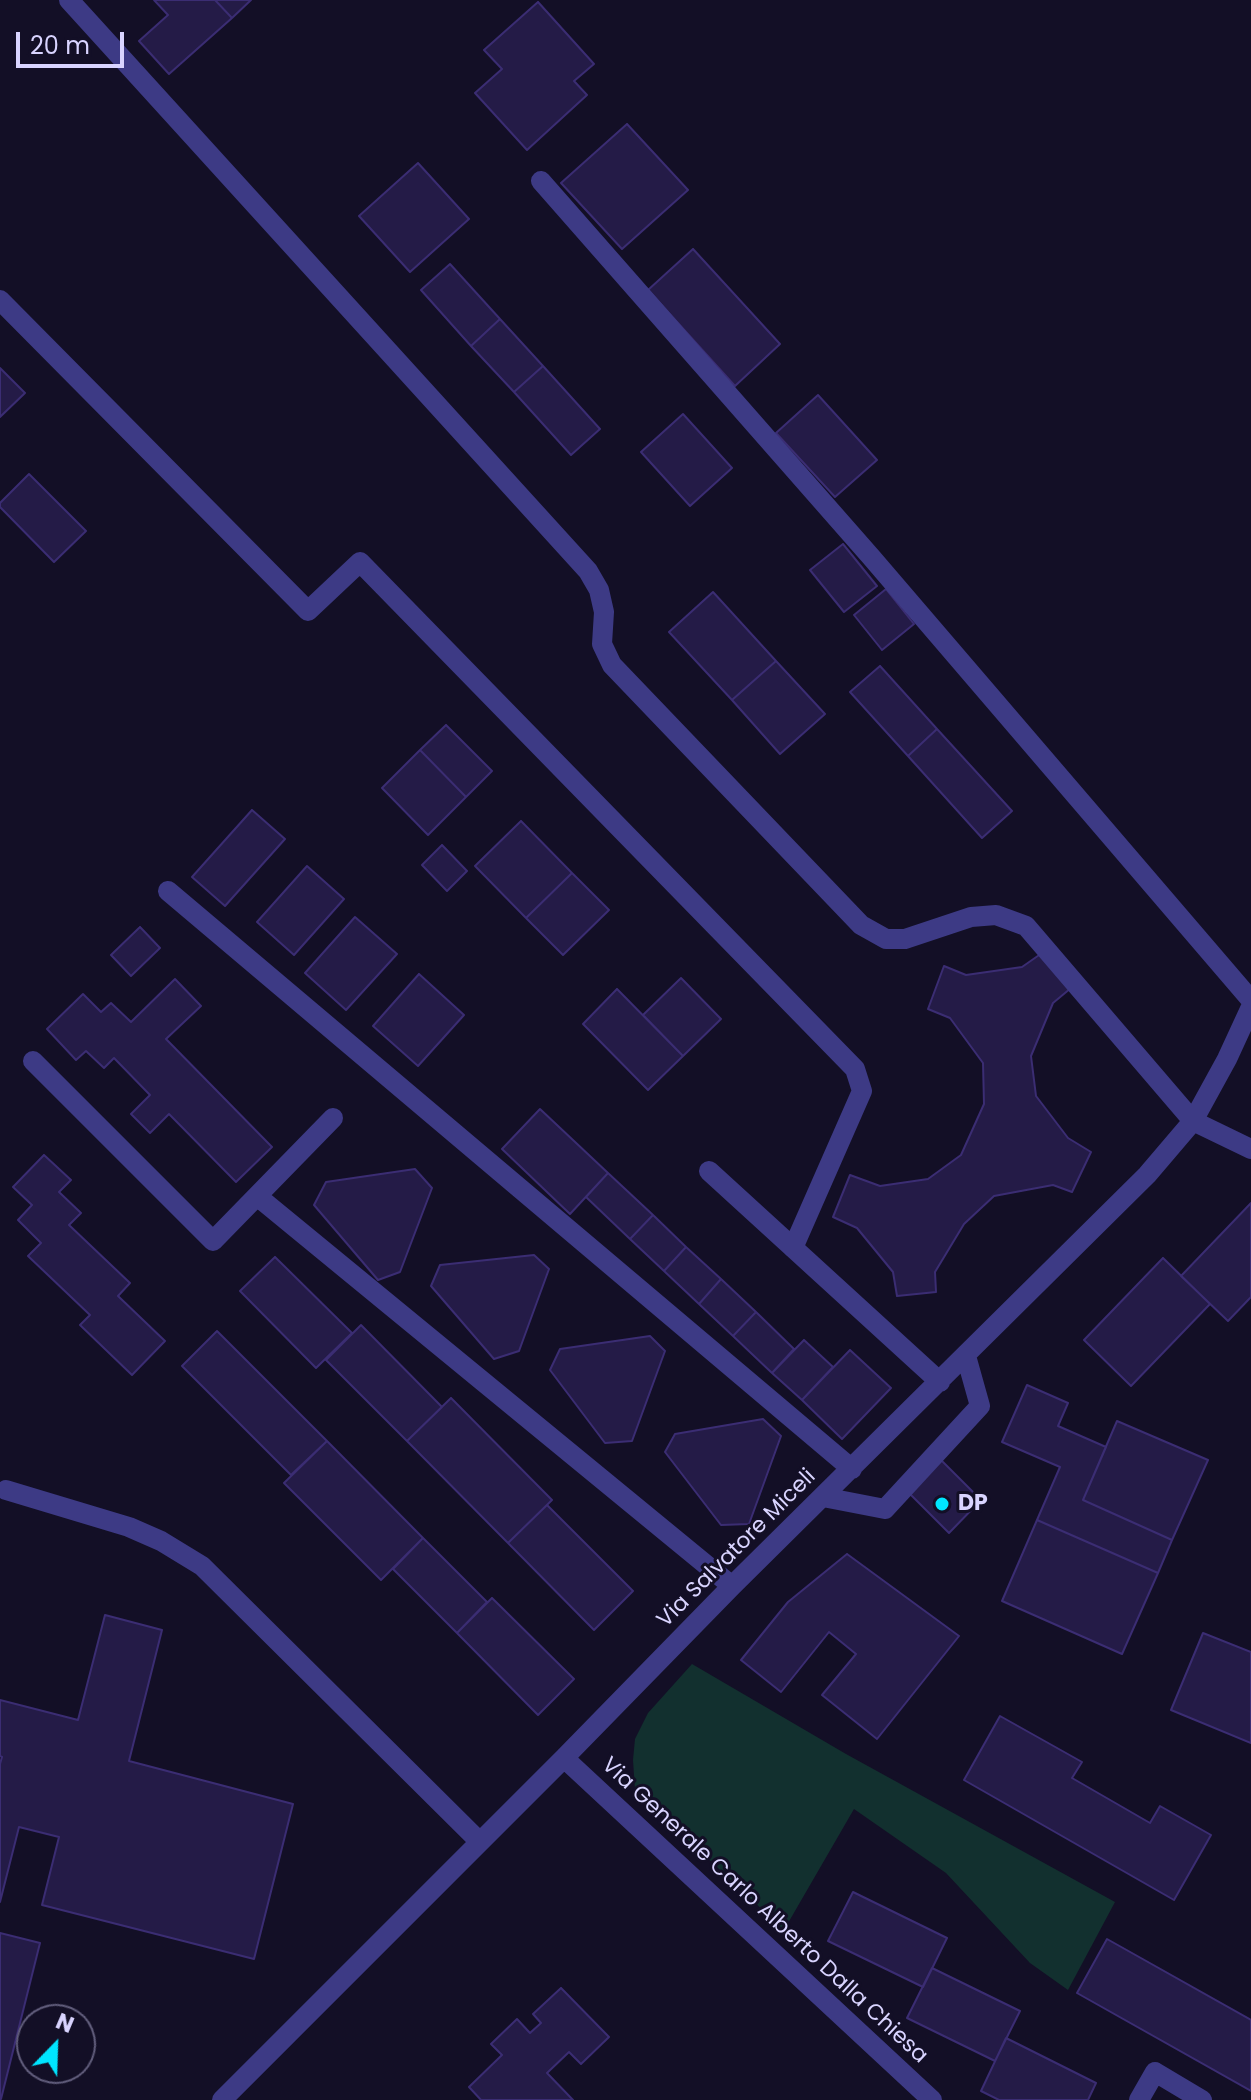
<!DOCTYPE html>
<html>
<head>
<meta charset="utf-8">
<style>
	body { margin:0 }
	#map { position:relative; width:1251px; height:2100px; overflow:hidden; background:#130f26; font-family:Poppins,sans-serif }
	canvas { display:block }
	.north { position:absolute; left:16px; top:2004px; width:80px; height:80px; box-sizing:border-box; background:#130f26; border:2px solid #625e7d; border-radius:50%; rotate:23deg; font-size:22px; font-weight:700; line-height:32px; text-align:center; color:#d9d4ff }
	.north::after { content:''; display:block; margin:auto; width:28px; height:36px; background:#00e5ff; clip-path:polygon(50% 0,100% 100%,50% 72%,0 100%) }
	.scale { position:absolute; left:16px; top:32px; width:108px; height:36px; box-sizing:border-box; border:4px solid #d9d4ff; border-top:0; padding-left:10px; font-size:24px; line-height:28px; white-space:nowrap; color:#d9d4ff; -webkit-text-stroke:6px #130f26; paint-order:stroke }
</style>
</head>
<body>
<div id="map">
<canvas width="1251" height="2100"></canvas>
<div class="north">N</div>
<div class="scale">20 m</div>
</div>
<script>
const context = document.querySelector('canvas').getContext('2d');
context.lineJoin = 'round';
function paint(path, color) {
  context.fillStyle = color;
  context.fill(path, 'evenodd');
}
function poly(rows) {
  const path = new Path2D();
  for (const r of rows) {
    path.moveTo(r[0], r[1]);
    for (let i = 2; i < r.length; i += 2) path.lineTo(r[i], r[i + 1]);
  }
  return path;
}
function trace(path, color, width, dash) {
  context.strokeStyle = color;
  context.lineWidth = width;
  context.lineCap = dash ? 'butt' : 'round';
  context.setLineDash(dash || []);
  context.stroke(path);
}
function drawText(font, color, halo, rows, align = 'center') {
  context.font = font + ' Poppins,sans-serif';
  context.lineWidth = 6;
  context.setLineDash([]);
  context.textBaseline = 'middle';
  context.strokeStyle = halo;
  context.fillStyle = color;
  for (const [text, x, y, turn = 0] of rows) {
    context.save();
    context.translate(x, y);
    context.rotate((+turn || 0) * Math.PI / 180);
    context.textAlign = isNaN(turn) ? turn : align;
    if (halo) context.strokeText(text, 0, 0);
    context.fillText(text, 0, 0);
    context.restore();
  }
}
const green = poly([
	[692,1664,846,1754,1115,1902,1068,1990,1030,1963,946,1873,854,1809,784,1930,635,1790,633,1760,635,1739,648,1713]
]);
const building = poly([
	[154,0,215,0,232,18,169,74,139,41,168,15,154,0],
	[215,0,251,0,232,18,215,0],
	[538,2,594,64,574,81,587,95,527,150,475,93,502,69,484,50,538,2],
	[627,124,688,190,622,249,561,183,627,124],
	[418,163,469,219,410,272,359,216,418,163],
	[693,249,780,344,735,386,648,290,693,249],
	[450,264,500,319,471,346,421,290,450,264],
	[500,319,543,366,514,392,471,346,500,319],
	[543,366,600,429,571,455,514,392,543,366],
	[0,368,25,393,0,417,0,368],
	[818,395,877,460,835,497,776,433,818,395],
	[683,414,732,468,690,506,641,452,683,414],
	[29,474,86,531,54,562,0,507,0,503,29,474],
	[843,544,877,586,844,612,810,570,843,544],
	[886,589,914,624,882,650,854,615,886,589],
	[713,592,776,661,732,700,669,632,713,592],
	[776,661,825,714,780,754,732,700,776,661],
	[880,666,937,729,908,756,850,692,880,666],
	[446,725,492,771,466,797,420,750,446,725],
	[937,729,1012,811,982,838,908,756,937,729],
	[420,750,466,797,428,835,382,788,420,750],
	[252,810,285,839,225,906,192,877,252,810],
	[521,821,572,873,526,918,475,866,521,821],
	[442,845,467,871,447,891,422,865,442,845],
	[307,866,344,899,294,955,257,922,307,866],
	[572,873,609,910,563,955,526,918,572,873],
	[355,917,397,954,346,1010,305,973,355,917],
	[140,927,160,948,131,976,111,955,140,927],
	[1042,953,1071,988,1053,1003,1031,1056,1036,1096,1068,1138,1091,1152,1072,1192,1053,1185,994,1196,964,1224,935,1272,936,1292,897,1296,893,1272,857,1228,833,1217,850,1175,880,1186,928,1179,961,1155,984,1104,983,1063,950,1018,928,1009,944,966,966,975,1022,967,1042,953],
	[419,974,464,1015,418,1066,373,1026,419,974],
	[681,978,721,1019,683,1056,643,1015,681,978],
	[175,979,201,1006,166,1039,272,1147,236,1182,169,1114,150,1133,131,1114,150,1095,114,1058,104,1068,86,1051,76,1060,47,1029,83,994,101,1012,111,1003,131,1022,175,979],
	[617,989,683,1056,648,1090,583,1024,617,989],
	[540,1109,608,1173,570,1214,502,1149,540,1109],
	[44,1155,71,1180,59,1192,81,1213,69,1225,130,1283,118,1296,165,1341,132,1375,80,1325,90,1315,28,1256,41,1243,18,1220,32,1205,13,1187,44,1155],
	[415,1169,432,1188,400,1272,378,1280,314,1205,326,1182,415,1169],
	[608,1173,653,1215,630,1239,586,1197,608,1173],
	[1251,1203,1251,1297,1228,1321,1181,1276,1251,1203],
	[653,1215,686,1247,664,1271,630,1239,653,1215],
	[686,1247,721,1279,699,1304,664,1271,686,1247],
	[534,1255,549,1269,519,1351,494,1359,431,1286,440,1265,534,1255],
	[275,1257,352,1333,316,1368,240,1291,275,1257],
	[1163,1258,1210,1304,1131,1386,1084,1340,1163,1258],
	[721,1279,756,1312,733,1336,699,1304,721,1279],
	[756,1312,794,1349,772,1373,733,1336,756,1312],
	[361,1325,442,1407,407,1441,326,1360,361,1325],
	[217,1331,327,1441,291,1475,182,1366,217,1331],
	[650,1336,665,1351,632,1441,605,1443,550,1370,560,1349,650,1336],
	[804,1340,833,1367,802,1400,772,1373,804,1340],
	[850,1350,891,1388,842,1439,802,1400,850,1350],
	[1027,1385,1068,1403,1058,1426,1106,1447,1083,1500,1172,1540,1158,1573,1037,1520,1060,1467,1002,1442,1027,1385],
	[451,1398,552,1500,508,1543,407,1441,451,1398],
	[763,1419,781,1436,749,1524,721,1525,665,1452,675,1434,763,1419],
	[1117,1421,1208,1460,1172,1540,1083,1500,1117,1421],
	[327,1441,423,1538,381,1580,284,1483,327,1441],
	[931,1450,981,1500,949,1533,898,1482,931,1450],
	[547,1505,633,1591,594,1630,508,1543,547,1505],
	[1037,1520,1158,1573,1122,1654,1002,1601,1037,1520],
	[423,1538,487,1602,457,1633,393,1569,423,1538],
	[847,1554,959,1636,877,1739,822,1695,856,1654,829,1632,781,1692,741,1660,788,1602,847,1554],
	[492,1598,574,1679,538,1715,457,1633,492,1598],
	[105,1615,162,1630,129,1761,293,1804,254,1959,42,1905,59,1837,19,1827,0,1902,0,1764,2,1757,0,1756,0,1700,78,1720,105,1615],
	[1203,1633,1251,1652,1251,1743,1171,1710,1203,1633],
	[1000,1716,1082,1762,1072,1778,1150,1823,1160,1806,1211,1835,1174,1900,964,1780,1000,1716],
	[853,1892,947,1938,923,1987,828,1941,853,1892],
	[0,1933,40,1943,1,2099,0,2099,0,1933],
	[1107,1939,1251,2020,1251,2091,1077,1993,1107,1939],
	[932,1968,1020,2011,995,2061,907,2018,932,1968],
	[561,1988,609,2037,581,2064,569,2052,547,2073,573,2100,481,2100,469,2087,502,2055,491,2044,517,2019,530,2033,541,2023,533,2014,561,1988],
	[1006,2038,1096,2083,1088,2100,999,2100,981,2091,1006,2038]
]);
const minor = poly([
	[69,0,588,571,599,590,604,612,602,644,612,665,861,925,886,939,905,939,971,917,996,915,1026,926,1193,1121,1251,1149],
	[541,181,872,558,1251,1000],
	[0,300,308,611,360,562,855,1069,862,1091,793,1248],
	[168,891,852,1469],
	[33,1061,213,1241,333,1118],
	[709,1171,940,1382],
	[257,1196,732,1586],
	[6,1490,129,1527,161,1541,202,1566,480,1842],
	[823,1497,885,1509,980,1406,966,1356],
	[564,1758,932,2100],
	[222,2100,564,1758,732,1586,1147,1175,1193,1121,1227,1059,1251,1007],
	[1139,2100,1155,2072,1202,2100]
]);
const markers = [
	[942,1504,8,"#00e5ff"]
];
const poiNames = [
	["DP",958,1504]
];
const streetNames = [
	["Via Salvatore Miceli",737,1549,-45],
	["Via Generale Carlo Alberto Dalla Chiesa",764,1911,43]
];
paint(green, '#12302f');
paint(building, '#241b47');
trace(building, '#3b2d73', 2);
trace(minor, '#3d3a85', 20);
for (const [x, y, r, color] of markers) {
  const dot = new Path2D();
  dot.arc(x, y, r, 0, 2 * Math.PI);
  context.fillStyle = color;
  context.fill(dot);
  trace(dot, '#130f26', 3);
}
drawText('bold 22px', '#d9d4ff', '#130f26', poiNames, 'left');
drawText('22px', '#d9d4ff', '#130f26', streetNames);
</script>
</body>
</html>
